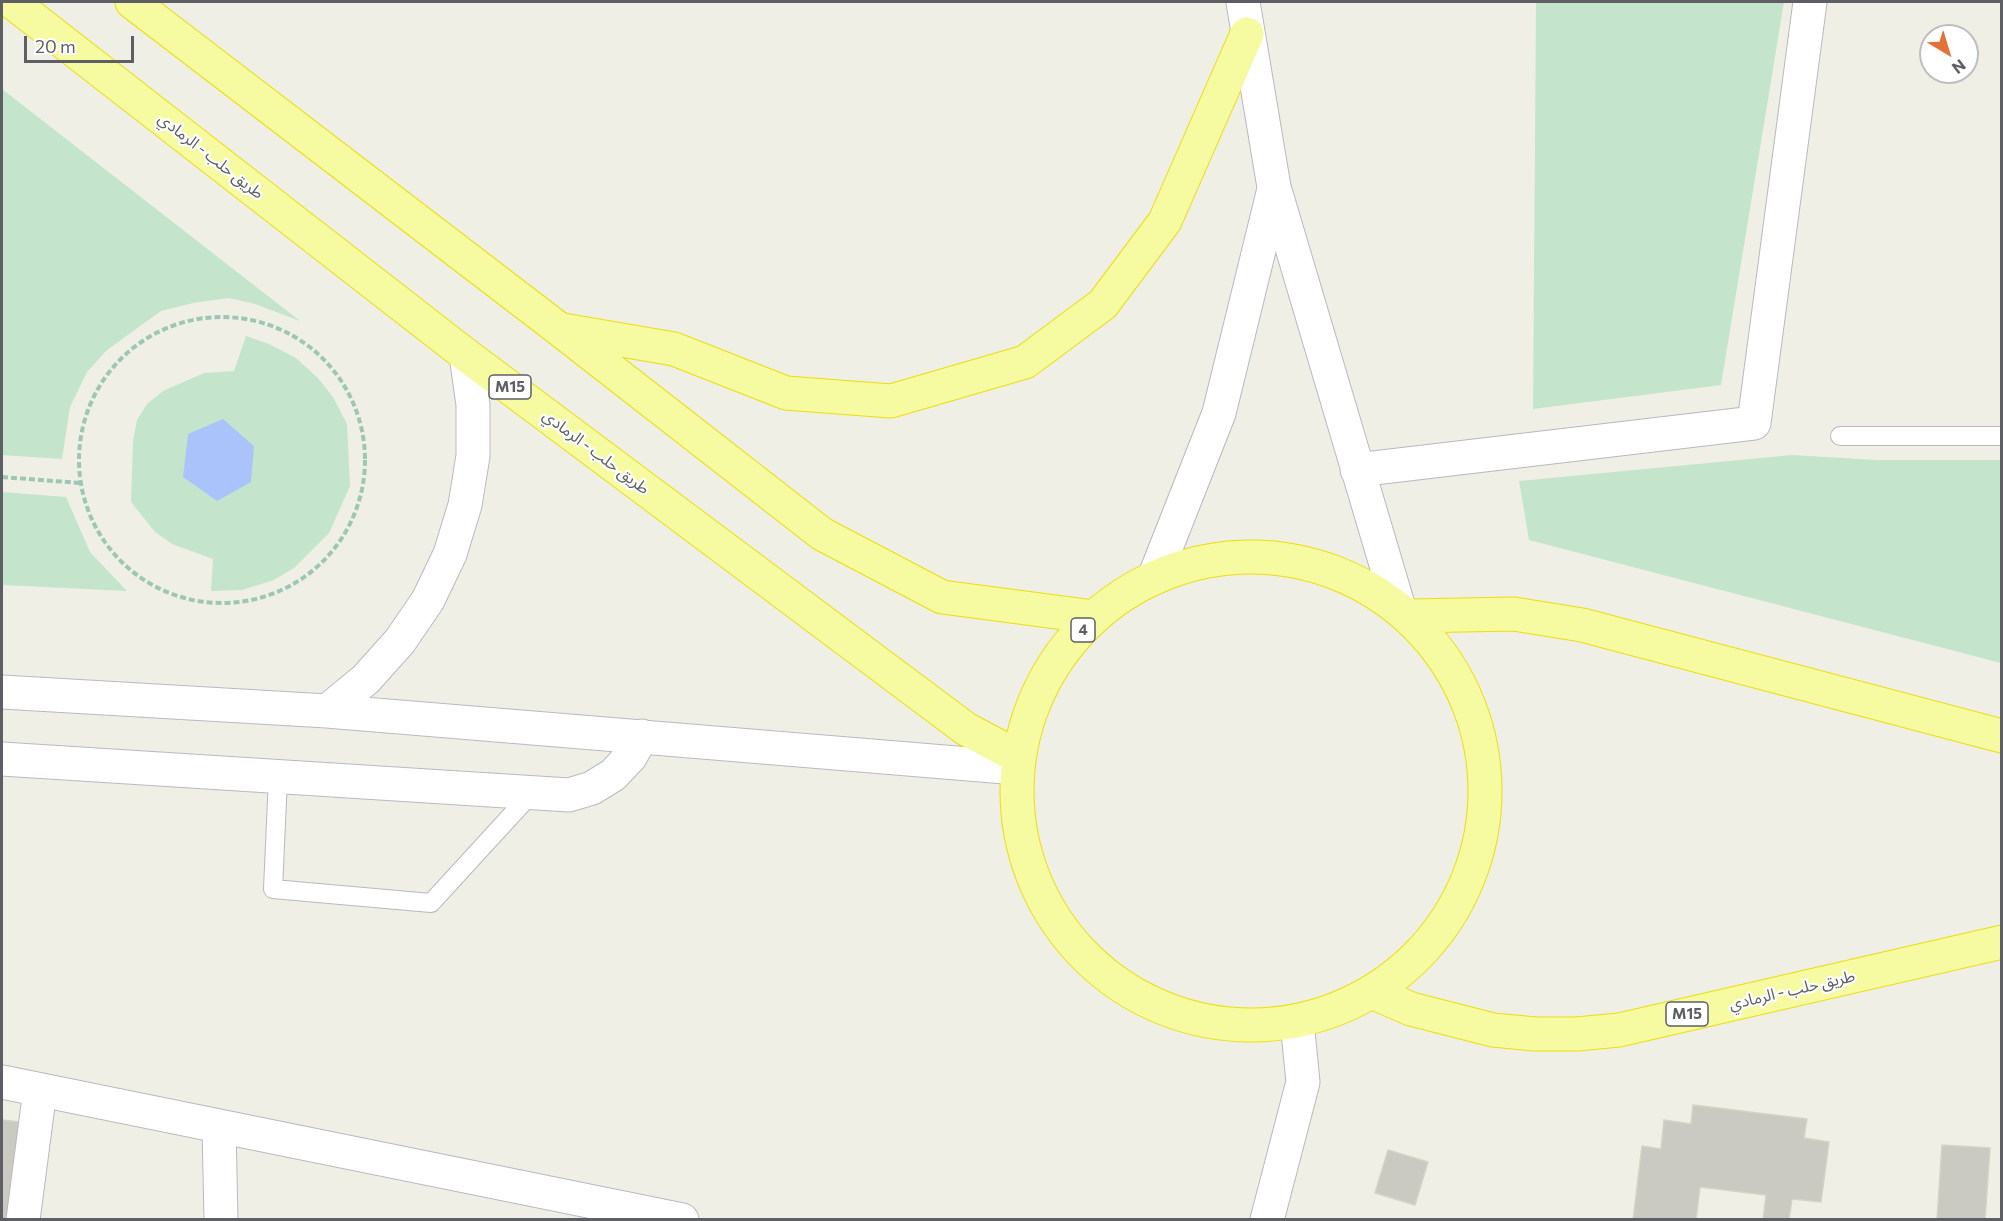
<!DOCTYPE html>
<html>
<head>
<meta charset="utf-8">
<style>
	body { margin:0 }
	#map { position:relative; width:2003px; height:1221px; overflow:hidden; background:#efefe6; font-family:Commissioner,sans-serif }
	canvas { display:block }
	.frame { position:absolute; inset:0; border:3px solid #5d5f65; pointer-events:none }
	.north { position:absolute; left:1919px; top:24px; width:60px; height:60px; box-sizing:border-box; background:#fff; border:2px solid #bebfc1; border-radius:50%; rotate:142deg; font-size:16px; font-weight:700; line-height:24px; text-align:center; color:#5d5f65 }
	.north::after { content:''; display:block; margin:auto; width:21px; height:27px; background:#e27239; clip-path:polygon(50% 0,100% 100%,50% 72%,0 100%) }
	.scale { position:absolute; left:24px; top:36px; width:110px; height:27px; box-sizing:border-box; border:3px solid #5d5f65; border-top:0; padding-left:8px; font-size:18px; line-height:21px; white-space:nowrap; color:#5d5f65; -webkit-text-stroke:4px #fff; paint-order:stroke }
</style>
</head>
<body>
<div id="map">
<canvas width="2003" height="1221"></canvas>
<div class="frame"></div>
<div class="north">N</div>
<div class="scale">20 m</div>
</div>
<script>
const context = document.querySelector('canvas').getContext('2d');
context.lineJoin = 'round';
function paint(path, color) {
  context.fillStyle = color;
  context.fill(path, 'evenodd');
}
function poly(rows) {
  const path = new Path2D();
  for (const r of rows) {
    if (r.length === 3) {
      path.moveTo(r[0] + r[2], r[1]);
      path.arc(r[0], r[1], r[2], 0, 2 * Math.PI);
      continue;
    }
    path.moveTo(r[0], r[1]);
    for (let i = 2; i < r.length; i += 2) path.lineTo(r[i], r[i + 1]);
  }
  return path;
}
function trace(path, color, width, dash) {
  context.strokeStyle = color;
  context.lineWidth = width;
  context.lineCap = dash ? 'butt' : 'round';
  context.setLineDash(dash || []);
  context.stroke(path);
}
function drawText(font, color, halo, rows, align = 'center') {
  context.font = font + ' Commissioner,"Noto Sans Arabic",sans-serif';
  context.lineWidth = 4.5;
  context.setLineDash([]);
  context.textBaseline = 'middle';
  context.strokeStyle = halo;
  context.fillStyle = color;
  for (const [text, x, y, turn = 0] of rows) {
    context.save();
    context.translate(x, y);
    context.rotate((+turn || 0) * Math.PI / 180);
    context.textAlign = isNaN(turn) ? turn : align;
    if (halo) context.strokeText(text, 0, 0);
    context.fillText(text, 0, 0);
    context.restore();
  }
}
const green = poly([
	[1536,2,1784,2,1721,385,1533,409],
	[2,89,300,321,255,304,229,298,193,303,161,311,107,350,87,372,70,407,62,459,2,455],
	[246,336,269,344,296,358,318,378,333,397,347,424,350,486,329,533,294,568,274,580,242,590,211,591,213,559,172,544,155,532,131,502,133,441,137,420,147,404,163,391,204,373,234,371],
	[1792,455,1876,460,2001,460,2001,663,1529,540,1519,481],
	[2,492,66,497,90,552,127,591,2,585]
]);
const water = poly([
	[223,419,254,446,251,482,217,501,183,477,188,434]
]);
const building = poly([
	[1693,1105,1807,1119,1804,1138,1829,1142,1821,1202,1792,1199,1789,1220,1763,1220,1766,1195,1700,1187,1696,1220,1633,1220,1642,1146,1661,1149,1664,1120,1691,1124,1693,1105],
	[2,1120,20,1122,9,1220,2,1220,2,1120],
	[1942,1145,1990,1148,1985,1220,1937,1220,1942,1145],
	[1388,1150,1428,1162,1415,1205,1375,1193,1388,1150]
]);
const path = poly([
	[222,460,143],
	[2,477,80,483]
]);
const service = poly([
	[1840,436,2002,436],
	[278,778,273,889,431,903,530,795]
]);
const minor = poly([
	[1243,2,1274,187,1399,608],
	[1357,470,1754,423,1810,2],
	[1154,578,1219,413,1274,189],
	[2,1082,682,1220],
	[219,1126,221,1220],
	[23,1220,40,1090],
	[1267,1220,1303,1082,1297,1022]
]);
const secondary = poly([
	[2,692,327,711,1017,768],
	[327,711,366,679,400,641,428,600,450,554,465,505,473,456,473,405,466,355],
	[2,759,569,795,592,788,613,775,630,757,642,736]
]);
const trunk = poly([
	[12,2,466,355,966,729,1019,757],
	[132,2,559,329,822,534,942,597,1094,617],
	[563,330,674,349,786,393,891,401,1025,362,1103,304,1165,221,1247,34],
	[1251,791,234],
	[1410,616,1514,614,1582,625,2002,736],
	[1372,992,1411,1009,1493,1030,1535,1034,1577,1034,1619,1030,2002,942]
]);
const shields = [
	[510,387,42],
	[1083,630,24],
	[1687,1014,42]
];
const shieldNames = [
	["M15",510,387],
	["4",1083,630],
	["M15",1687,1014]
];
const streetNames = [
	["طريق حلب - الرمادي",211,156,38],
	["طريق حلب - الرمادي",596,452,37],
	["طريق حلب - الرمادي",1792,990,-13]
];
paint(green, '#c4e5cc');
paint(water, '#aac3fb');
paint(building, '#cacac2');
trace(building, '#d4d3c4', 1.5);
trace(service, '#b8b9bf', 20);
trace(minor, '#b8b9bf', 35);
trace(secondary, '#b9bac1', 35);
trace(trunk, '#ebdf0a', 35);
trace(path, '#9dc6b3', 4, [6, 3]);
trace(service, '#fff', 18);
trace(minor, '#fff', 33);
trace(secondary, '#fff', 33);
trace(trunk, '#f6faa1', 33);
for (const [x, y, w] of shields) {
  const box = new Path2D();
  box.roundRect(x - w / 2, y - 12, w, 24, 4.5);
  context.fillStyle = '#fff';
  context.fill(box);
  trace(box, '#5d5f65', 1.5);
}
drawText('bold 15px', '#5d5f65', null, shieldNames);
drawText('16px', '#5d5f65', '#fff', streetNames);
</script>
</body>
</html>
